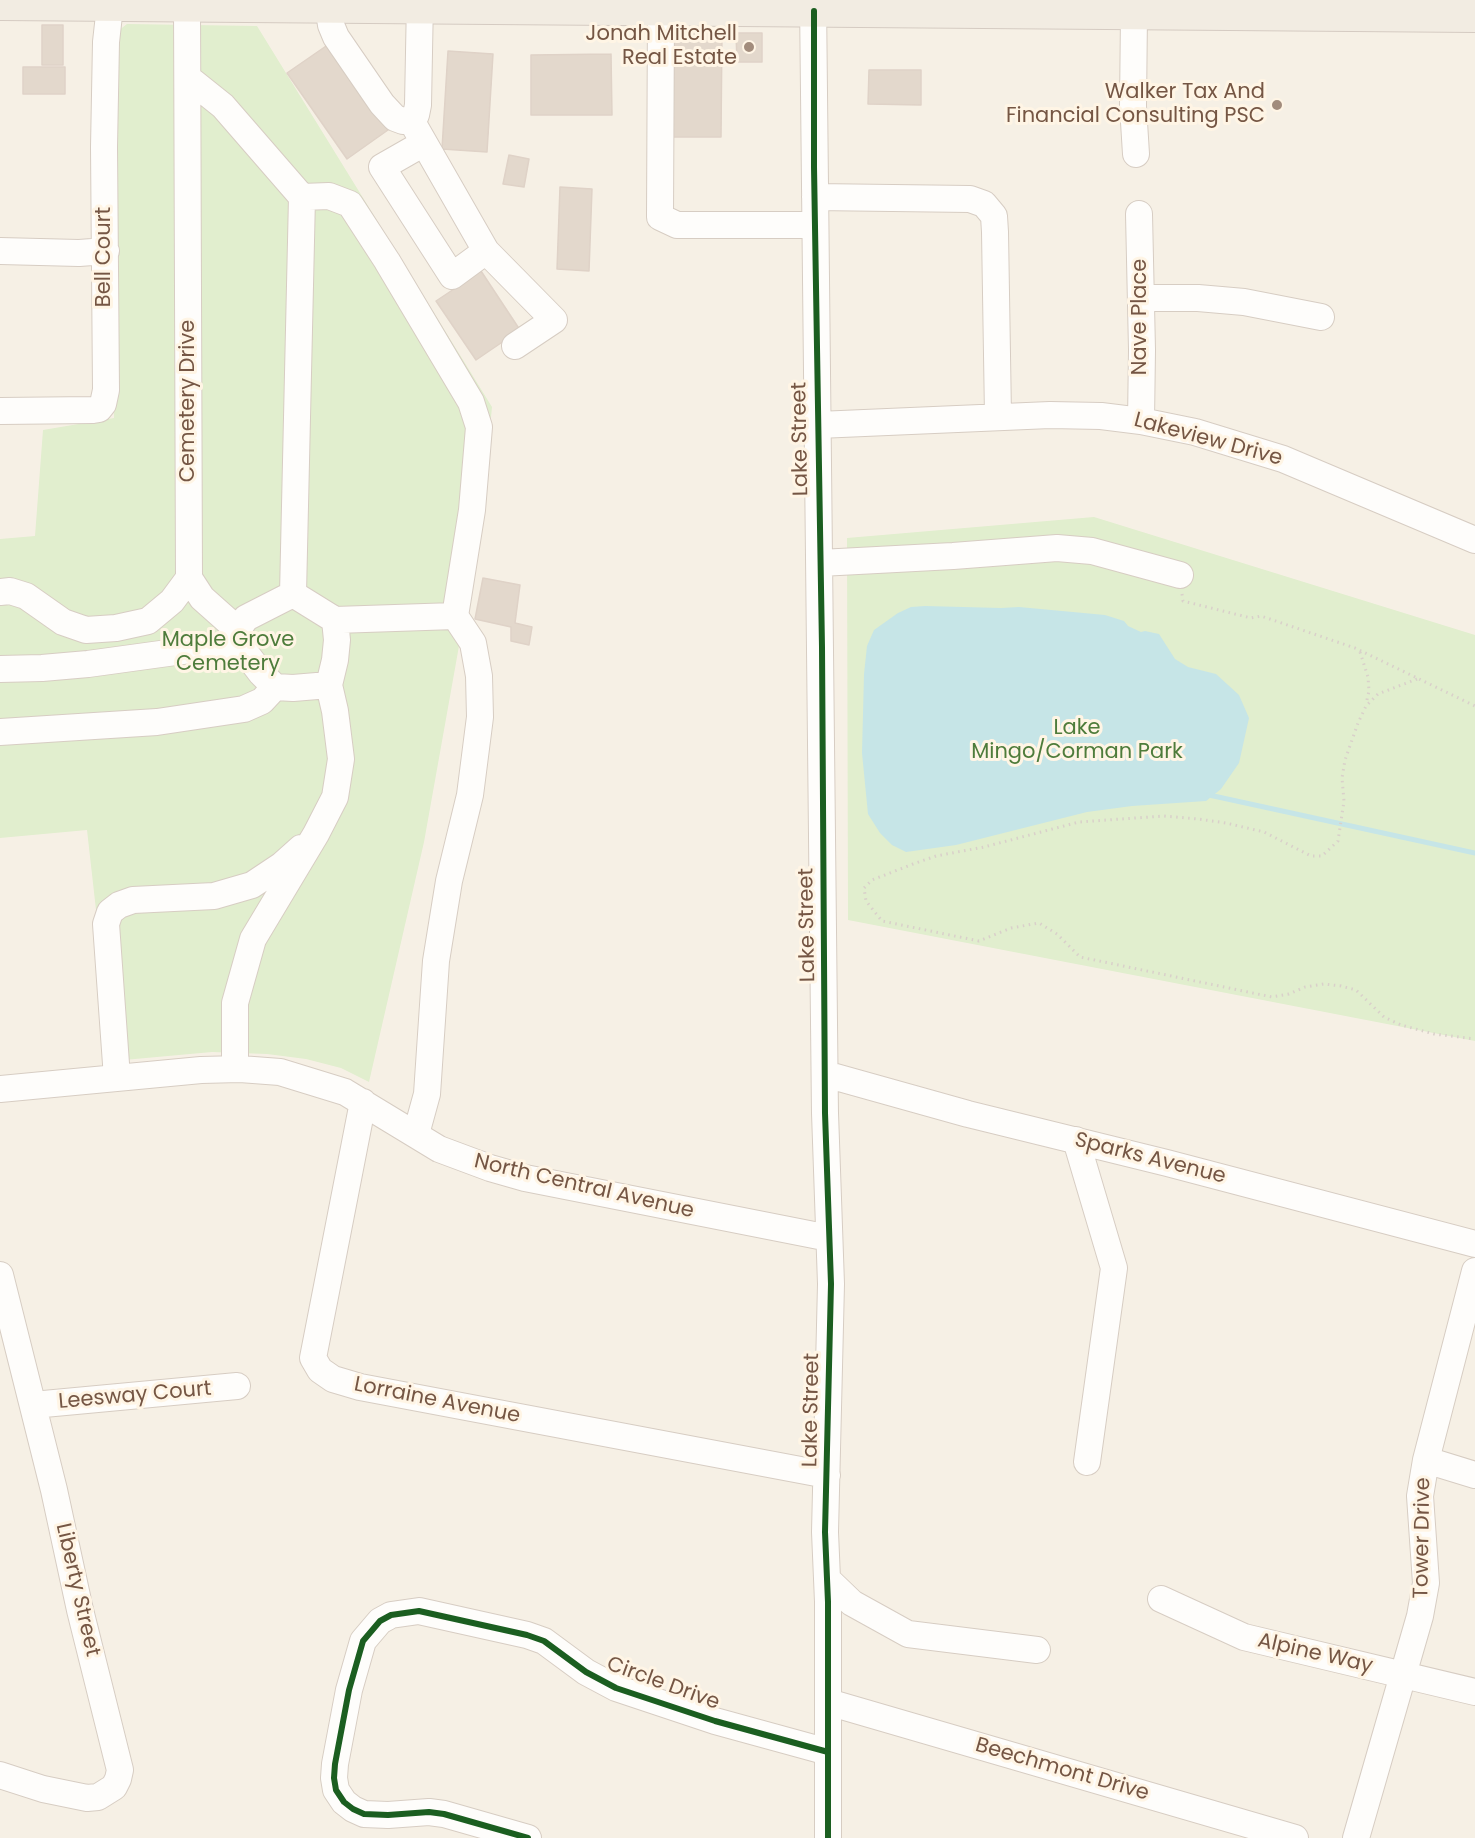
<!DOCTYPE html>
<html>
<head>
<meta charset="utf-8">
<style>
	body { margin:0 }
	canvas { display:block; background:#f6f0e5 }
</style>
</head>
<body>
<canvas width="1475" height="1838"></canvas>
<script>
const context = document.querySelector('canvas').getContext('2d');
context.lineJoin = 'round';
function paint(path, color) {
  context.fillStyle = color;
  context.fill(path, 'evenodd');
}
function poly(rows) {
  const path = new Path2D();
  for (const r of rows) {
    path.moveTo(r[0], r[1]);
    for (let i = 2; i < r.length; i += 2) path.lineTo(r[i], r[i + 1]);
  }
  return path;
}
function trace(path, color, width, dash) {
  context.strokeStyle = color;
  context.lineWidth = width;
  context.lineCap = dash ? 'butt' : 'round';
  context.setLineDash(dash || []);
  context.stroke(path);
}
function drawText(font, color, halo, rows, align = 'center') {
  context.font = font + ' Poppins,sans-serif';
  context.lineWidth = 6;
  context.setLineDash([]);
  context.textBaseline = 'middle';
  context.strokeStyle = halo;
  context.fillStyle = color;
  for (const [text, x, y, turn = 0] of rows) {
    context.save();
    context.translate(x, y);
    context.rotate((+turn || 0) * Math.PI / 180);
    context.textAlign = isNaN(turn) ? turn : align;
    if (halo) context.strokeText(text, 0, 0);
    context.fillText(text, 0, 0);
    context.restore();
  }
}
const green = poly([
	[127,24,257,26,492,407,477,558,464,618,424,842,369,1082,341,1068,306,1059,267,1054,212,1052,113,1061,87,830,0,838,0,539,35,536,43,430,114,418,118,31],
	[1094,517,1475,635,1475,1041,848,920,847,538]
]);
const water = poly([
	[925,606,1001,608,1019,607,1105,615,1124,621,1128,626,1141,632,1145,631,1159,634,1175,659,1188,667,1216,674,1239,695,1249,718,1239,763,1221,789,1206,801,1132,806,1087,812,956,845,906,852,892,845,880,833,868,814,862,753,864,674,867,646,874,630,898,613,911,607]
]);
const stream = poly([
	[1209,795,1475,853]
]);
const building = poly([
	[42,25,63,25,63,65,42,65,42,25],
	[674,32,722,32,721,137,673,137,674,32],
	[736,33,762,33,762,62,737,62,736,33],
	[329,44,388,130,347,159,287,73,329,44],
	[448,51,493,54,487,152,442,149,448,51],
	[611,54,612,115,531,115,531,55,611,54],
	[23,67,65,67,65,94,23,94,23,67],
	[869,70,921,70,921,105,868,104,869,70],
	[509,155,529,159,524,187,503,184,509,155],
	[560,187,592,189,589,271,557,269,560,187],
	[481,271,520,330,476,360,436,301,481,271],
	[483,578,520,585,515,623,532,627,529,645,511,641,511,627,475,619,483,578]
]);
const path = poly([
	[1182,594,1183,601,1251,618,1261,616,1355,648,1475,706],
	[1360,652,1368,677,1369,691,1366,704],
	[1417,679,1378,694,1366,706,1358,723,1345,760,1342,778,1344,801,1338,841,1322,856,1311,856,1264,832,1226,823,1198,819,1164,816,1079,822,984,847,936,856,913,864,872,880,864,888,866,901,882,921,979,941,1011,928,1039,923,1057,934,1080,957,1272,997,1289,994,1305,987,1324,984,1341,986,1356,990,1384,1017,1401,1025,1434,1034,1475,1039]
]);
const minor = poly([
	[327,0,331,25,336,37,382,104,395,118,403,121,411,120,416,115,418,105,420,0],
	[813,0,825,1113,831,1284,825,1532,828,1602,828,1838],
	[661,10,660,217,677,225,815,225],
	[1134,14,1133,106,1136,154],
	[188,78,223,106,302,197,329,196,350,204,387,261,471,402,479,427,472,510,455,616,335,620],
	[411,120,486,251,554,320,515,346],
	[424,143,382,167,452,276,486,251],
	[815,197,970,199,984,204,994,216,995,232,998,416],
	[1139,214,1142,350,1141,421],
	[0,251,79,253,106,251],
	[1141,298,1198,298,1244,302,1321,317],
	[0,411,93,410,99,409,103,404,106,390,104,147,106,42,110,6],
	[818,425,1050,415,1101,416,1141,421,1195,432,1283,459,1475,540],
	[820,563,953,556,1057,548,1092,551,1180,575],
	[0,592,10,591,26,596,63,622,86,630,116,628,148,621,172,601,189,578,187,5],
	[293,594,246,618,236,632,245,652,261,673,275,687,293,688,329,685,335,660,337,640,335,620,293,594,302,197],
	[0,669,42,668,88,664,226,645,236,632,229,622,202,598,189,578],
	[0,732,157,722,244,709,262,701,275,687],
	[235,1069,235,1003,253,939,316,834,335,797,341,759,335,711,329,685],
	[825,1074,968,1114,1167,1163,1475,1244],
	[117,1078,106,924,110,912,119,905,133,900,214,896,252,885,282,865,301,848],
	[0,1089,201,1070,240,1069,280,1072,345,1092,439,1149,490,1168,525,1178,829,1238],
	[363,1102,313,1358,320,1370,333,1379,360,1387,827,1475],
	[416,1134,427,1094,436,961,449,881,470,795,480,717,479,676,473,643,455,616],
	[1076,1140,1114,1268,1087,1462],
	[0,1275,54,1490,80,1610,120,1770,118,1779,114,1787,98,1797,87,1798,43,1789,0,1775],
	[33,1405,237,1386],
	[1426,1460,1475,1475],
	[827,1579,852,1603,908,1634,1037,1650],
	[1161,1599,1244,1637,1475,1692],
	[828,1702,1295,1838],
	[528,1838,444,1814,429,1812,388,1815,364,1814,353,1809,344,1802,336,1790,334,1778,335,1764,349,1690,363,1641,380,1621,391,1615,419,1611,527,1635,544,1641,586,1672,616,1688,715,1721,828,1752],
	[1356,1838,1420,1616,1426,1583,1420,1496,1426,1460,1475,1271]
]);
const major = poly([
	[0,4,1475,16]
]);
const cycleway = poly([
	[814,11,814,167,822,647,825,1113,831,1284,825,1532,828,1602,828,1838],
	[528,1838,444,1814,429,1812,388,1815,364,1814,353,1809,344,1802,336,1790,334,1778,335,1764,349,1690,363,1641,380,1621,391,1615,419,1611,527,1635,544,1641,586,1672,616,1688,715,1721,828,1752]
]);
const markers = [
	[749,47,6,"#a28c7c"],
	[1277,105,6,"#a28c7c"]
];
const poiNames = [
	["Jonah Mitchell",737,35],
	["Real Estate",737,59],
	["Walker Tax And",1265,93],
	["Financial Consulting PSC",1265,117]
];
const streetNames = [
	["Bell Court",105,257,-90],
	["Nave Place",1141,317,-90],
	["Cemetery Drive",189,401,-90],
	["Lake Street",801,439,-91],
	["Lakeview Drive",1208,440,15],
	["Lake Street",808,925,-91],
	["Sparks Avenue",1150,1159,14],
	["North Central Avenue",584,1187,13],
	["Leesway Court",135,1396,-5],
	["Lorraine Avenue",437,1401,11],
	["Lake Street",812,1410,-89],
	["Tower Drive",1423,1538,-89],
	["Liberty Street",77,1590,77],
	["Alpine Way",1315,1654,13],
	["Circle Drive",663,1684,20],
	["Beechmont Drive",1062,1770,16]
];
const parkNames = [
	["Maple Grove",228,641],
	["Cemetery",228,665],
	["Lake",1077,729],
	["Mingo/Corman Park",1077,753]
];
paint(green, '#e1eece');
paint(water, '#c6e5e7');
trace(stream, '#c6e5e7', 5);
paint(building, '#e3d8cc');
trace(building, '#dfd2c7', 1.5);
trace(minor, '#d7cdc3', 28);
trace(major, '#d5cbc2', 34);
trace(path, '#d9d0ca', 3, [1.5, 4.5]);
trace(minor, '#fefdfb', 26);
trace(major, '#f2ece2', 32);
trace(cycleway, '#1b5e20', 6);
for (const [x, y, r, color] of markers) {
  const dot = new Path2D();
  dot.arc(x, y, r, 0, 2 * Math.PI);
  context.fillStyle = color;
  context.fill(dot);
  trace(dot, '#fff5e5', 2);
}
drawText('21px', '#755644', '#fff5e5', poiNames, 'right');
drawText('21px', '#755644', '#fff5e5', streetNames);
drawText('21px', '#4e7c3b', '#fff5e5', parkNames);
</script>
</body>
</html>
